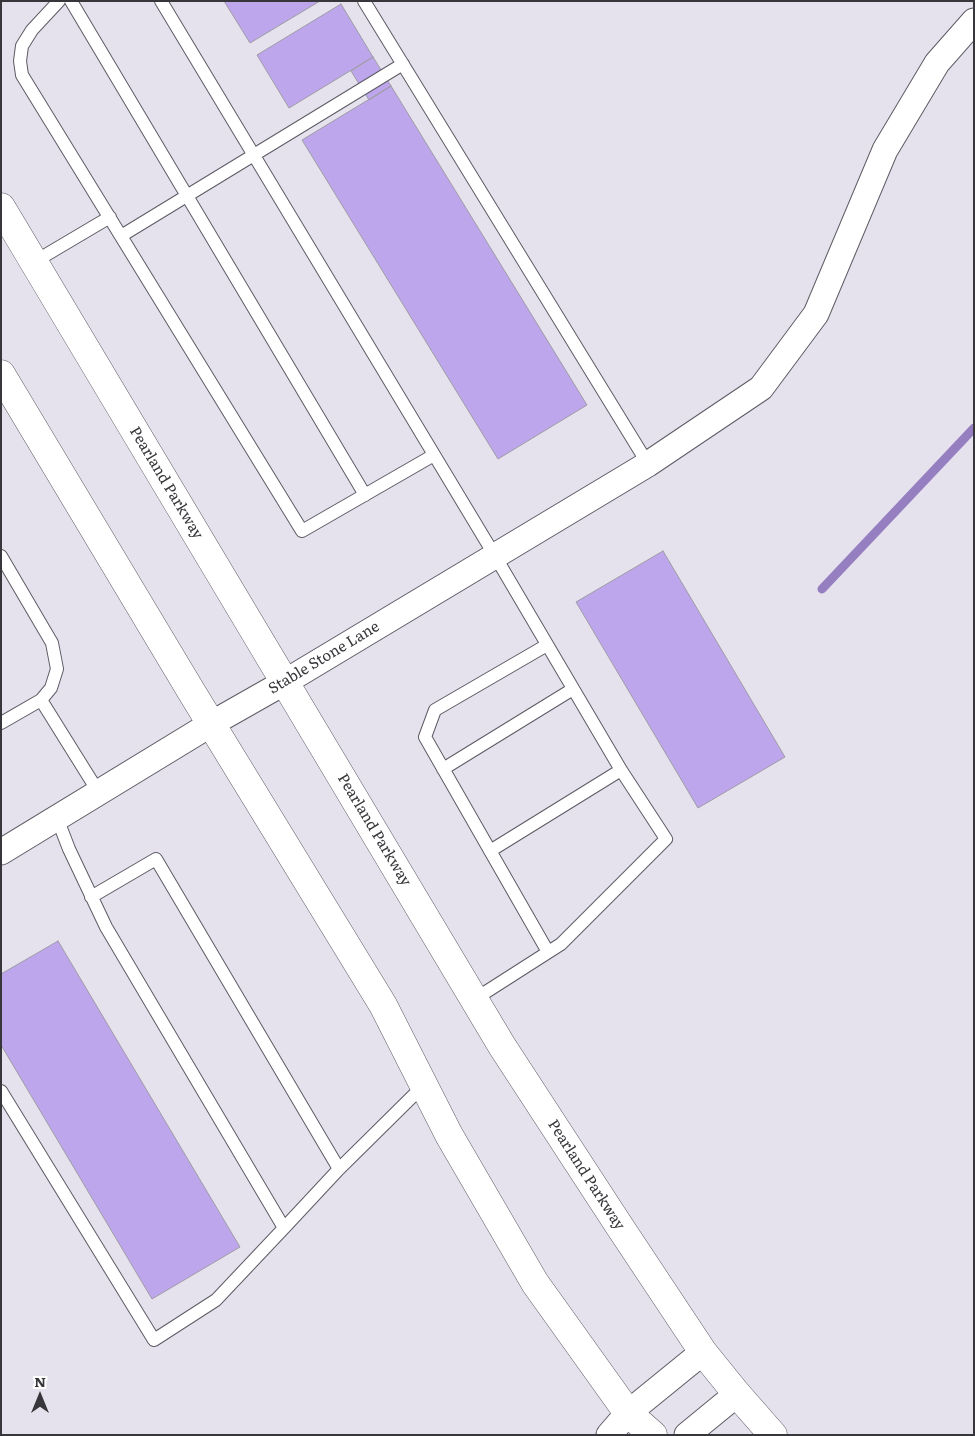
<!DOCTYPE html>
<html>
<head>
<meta charset="utf-8">
<style>
	body { margin:0 }
	#map { position:relative; width:975px; height:1436px; overflow:hidden; background:#e5e2ed; font-family:Literata,serif }
	canvas { display:block }
	.frame { position:absolute; inset:0; border:2px solid #37363a; pointer-events:none }
	.north { position:absolute; left:15px; top:1371px; width:50px; height:50px; -webkit-text-stroke:4px #fff; paint-order:stroke; rotate:0deg; font-size:14px; font-weight:700; line-height:20px; text-align:center; color:#37363a }
	.north::after { content:''; display:block; margin:auto; width:18px; height:22px; background:#37363a; clip-path:polygon(50% 0,100% 100%,50% 72%,0 100%) }
</style>
</head>
<body>
<div id="map">
<canvas width="975" height="1436"></canvas>
<div class="frame"></div>
<div class="north">N</div>
</div>
<script>
const context = document.querySelector('canvas').getContext('2d');
context.lineJoin = 'round';
function poly(rows) {
  const path = new Path2D();
  for (const r of rows) {
    path.moveTo(r[0], r[1]);
    for (let i = 2; i < r.length; i += 2) path.lineTo(r[i], r[i + 1]);
  }
  return path;
}
function trace(path, color, width, dash) {
  context.strokeStyle = color;
  context.lineWidth = width;
  context.lineCap = dash ? 'butt' : 'round';
  context.setLineDash(dash || []);
  context.stroke(path);
}
function paint(path, color) {
  context.fillStyle = color;
  context.fill(path, 'evenodd');
}
function drawText(font, color, halo, rows, align = 'center') {
  context.font = font + ' Literata,serif';
  context.lineWidth = 4;
  context.setLineDash([]);
  context.textBaseline = 'middle';
  context.strokeStyle = halo;
  context.fillStyle = color;
  for (const [text, x, y, turn = 0] of rows) {
    context.save();
    context.translate(x, y);
    context.rotate((+turn || 0) * Math.PI / 180);
    context.textAlign = isNaN(turn) ? turn : align;
    if (halo) context.strokeText(text, 0, 0);
    context.fillText(text, 0, 0);
    context.restore();
  }
}
const stream = poly([
	[822,589,974,428]
]);
const building = poly([
	[224,1,320,1,250,43,224,1],
	[341,4,373,57,289,108,257,55,341,4],
	[373,57,391,86,369,100,351,71,373,57],
	[391,86,587,405,498,459,302,140,391,86],
	[663,551,785,757,698,808,576,602,663,551],
	[58,941,240,1247,152,1299,1,1045,1,974,58,941]
]);
const service = poly([
	[59,1,32,30,22,46,20,61,22,75,302,531,434,455],
	[71,1,365,495],
	[161,1,495,556,621,770,666,839,561,944,475,999],
	[364,1,648,464],
	[121,236,403,64],
	[34,262,110,217],
	[1,556,52,643,57,669,51,688,41,700,1,723],
	[547,645,435,710,425,737,548,952],
	[41,700,99,793],
	[443,769,573,689],
	[57,818,69,849,106,927,284,1228,339,1169,424,1085],
	[490,851,621,770],
	[91,897,156,859,339,1169],
	[1,1091,154,1340,216,1300,284,1228]
]);
const minor = poly([
	[1,852,211,724,285,682,648,464,761,388,816,314,885,150,937,63,974,21],
	[609,1435,628,1413,703,1352],
	[687,1435,737,1394]
]);
const secondary = poly([
	[1,207,502,1046,618,1224,703,1352,737,1394,773,1435],
	[1,374,191,691,383,1005,449,1135,535,1283,628,1413,653,1435]
]);
const streetNames = [
	["Pearland Parkway",166,483,59],
	["Stable Stone Lane",324,658,-31],
	["Pearland Parkway",374,830,59],
	["Pearland Parkway",586,1175,57]
];
trace(stream, '#967fc1', 9);
paint(building, '#bda6eb');
trace(building, '#9e9ba5', 1);
trace(service, '#5d5b64', 14);
trace(minor, '#5d5b64', 27);
trace(secondary, '#5d5b64', 29);
trace(service, '#fff', 12);
trace(minor, '#fff', 25);
trace(secondary, '#fff', 28);
drawText('15px', '#37363a', '#fff', streetNames);
</script>
</body>
</html>
